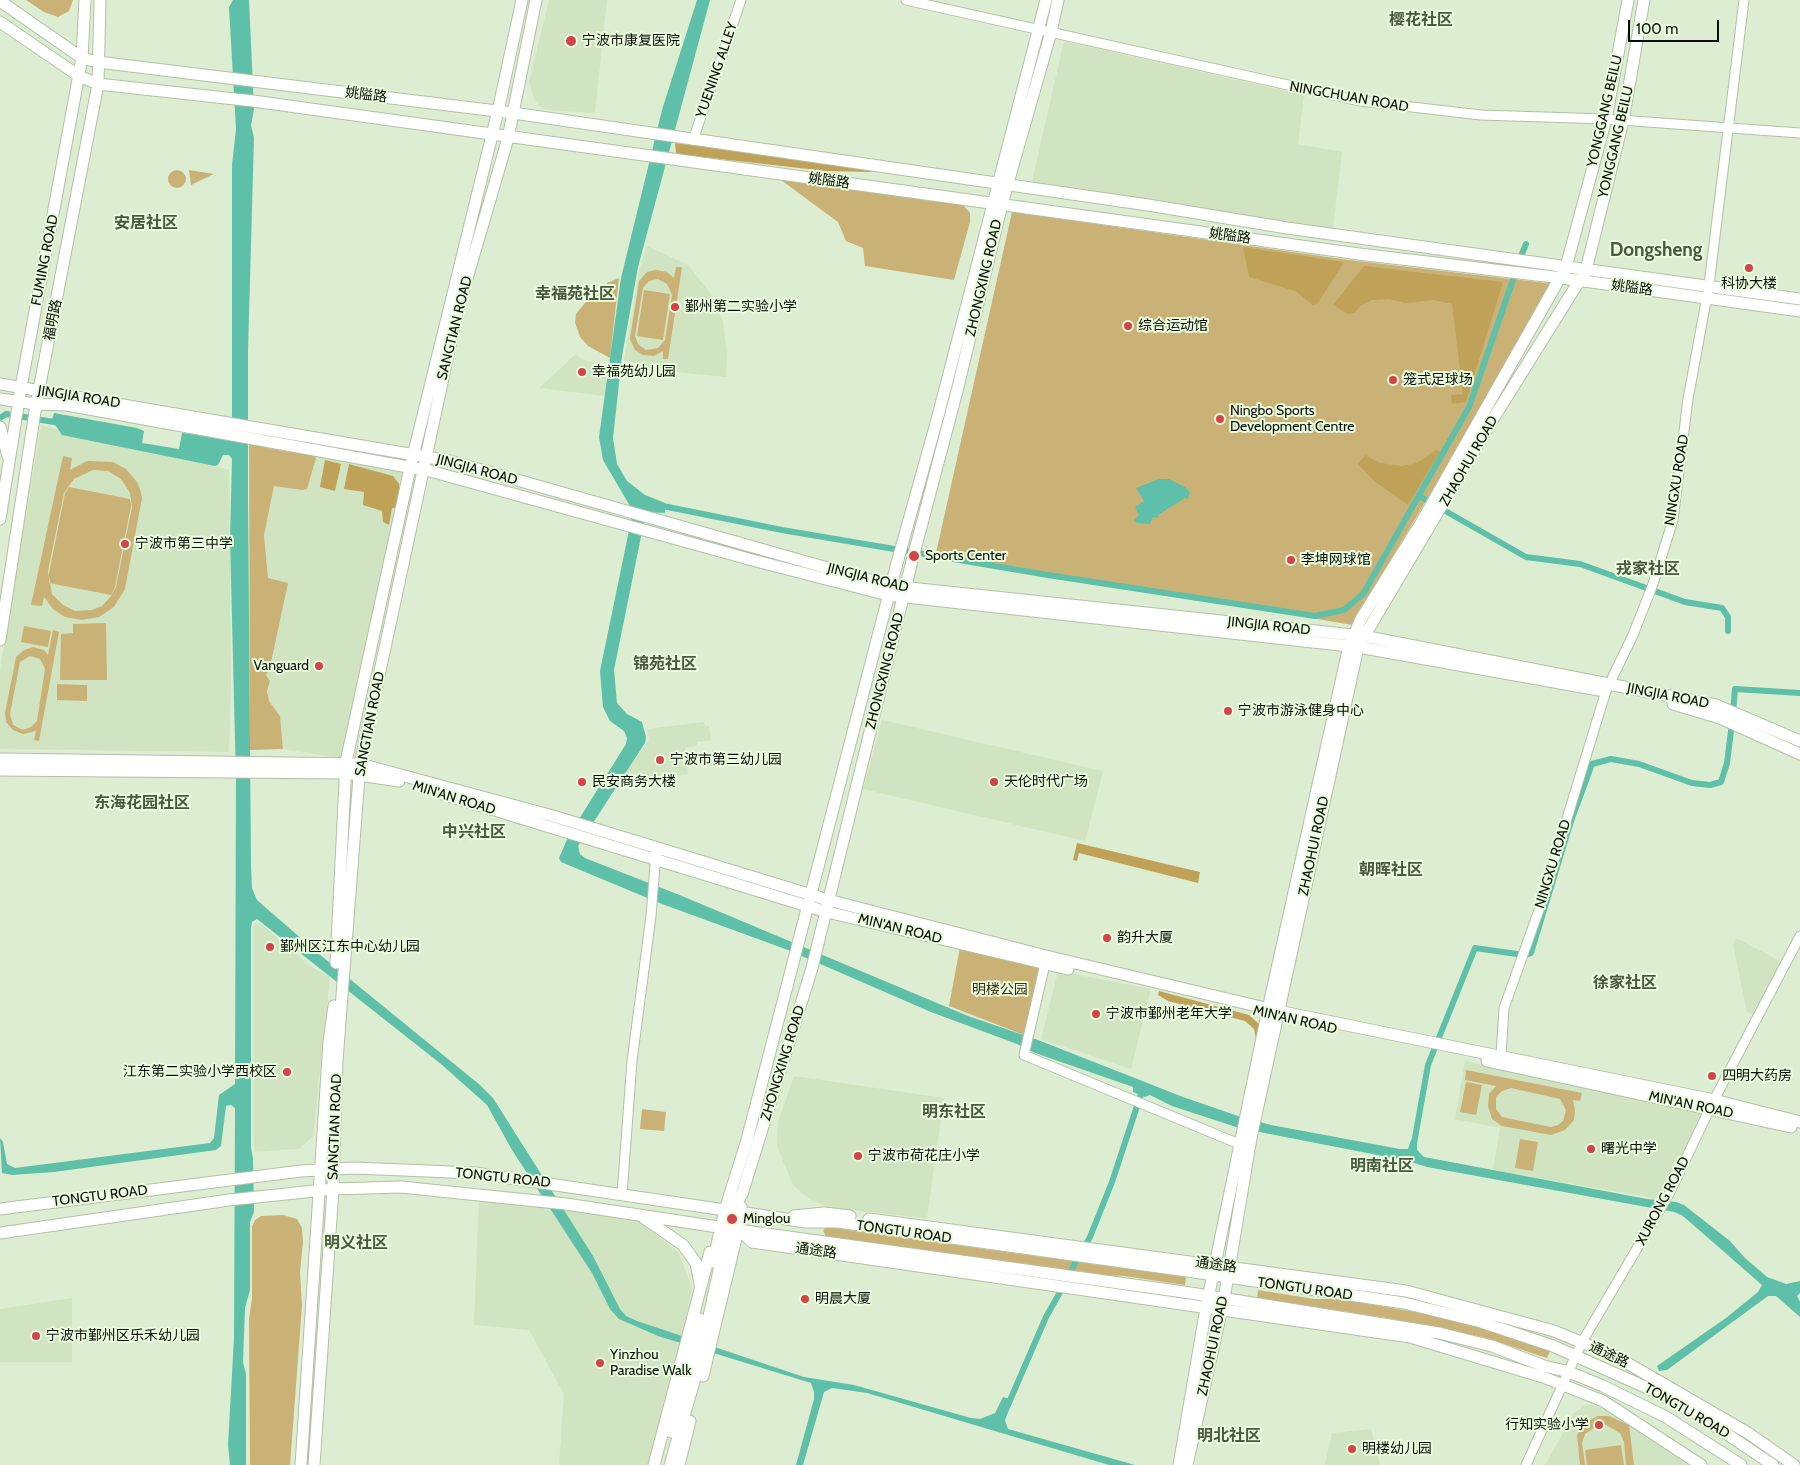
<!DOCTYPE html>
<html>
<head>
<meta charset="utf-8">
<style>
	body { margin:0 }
	#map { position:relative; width:1800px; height:1465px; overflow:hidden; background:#ddedd1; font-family:Cabin,sans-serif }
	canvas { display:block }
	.scale { position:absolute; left:1628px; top:20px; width:91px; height:22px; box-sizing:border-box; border:2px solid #090f06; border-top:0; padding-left:6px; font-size:15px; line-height:18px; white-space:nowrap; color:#090f06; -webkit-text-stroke:4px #eafbde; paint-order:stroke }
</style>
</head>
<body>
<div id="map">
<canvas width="1800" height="1465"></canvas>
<div class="scale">100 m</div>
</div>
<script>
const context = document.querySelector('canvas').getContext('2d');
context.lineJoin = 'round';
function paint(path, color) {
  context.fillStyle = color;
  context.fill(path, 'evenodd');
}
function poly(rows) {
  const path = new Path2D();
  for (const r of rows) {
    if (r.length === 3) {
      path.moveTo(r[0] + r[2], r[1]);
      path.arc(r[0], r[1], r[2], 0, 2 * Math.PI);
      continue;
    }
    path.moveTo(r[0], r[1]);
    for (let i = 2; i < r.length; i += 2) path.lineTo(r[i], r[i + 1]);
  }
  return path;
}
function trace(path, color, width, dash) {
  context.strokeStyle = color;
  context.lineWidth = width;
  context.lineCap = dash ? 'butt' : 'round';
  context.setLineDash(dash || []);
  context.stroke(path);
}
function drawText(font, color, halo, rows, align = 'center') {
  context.font = font + ' Cabin,"Noto Sans SC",sans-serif';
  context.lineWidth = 4;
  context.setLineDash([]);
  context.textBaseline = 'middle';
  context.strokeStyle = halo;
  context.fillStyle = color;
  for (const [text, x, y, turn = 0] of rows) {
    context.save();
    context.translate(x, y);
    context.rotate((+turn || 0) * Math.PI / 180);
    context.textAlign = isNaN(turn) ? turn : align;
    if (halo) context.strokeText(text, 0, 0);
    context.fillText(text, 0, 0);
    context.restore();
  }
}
const built = poly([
	[549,0,607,0,595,113,549,110,540,107,534,99,529,82],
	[1064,41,1304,95,1298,144,1342,152,1333,229,1032,182],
	[647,246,688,265,711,294,723,321,727,355,726,377,654,370,624,360,640,267],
	[576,354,582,360,607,365,605,396,539,388],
	[41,425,229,470,231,682,229,752,0,749,0,669],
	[310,452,407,471,344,759,283,749,280,716,269,701,267,691,270,681,266,675,270,667,287,584,268,578,264,535,274,486,302,490],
	[882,720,1103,771,1085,841,863,789],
	[704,722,705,726,709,726,711,740,697,742,697,746,685,748,688,774,660,778,625,773,649,740,647,729],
	[255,923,261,924,310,966,330,977,313,1136,299,1149,254,1152,253,994,253,928],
	[1736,938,1782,962,1754,1015,1747,1012,1733,945],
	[1058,971,1151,989,1131,1069,1041,1039],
	[1465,1061,1705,1112,1659,1199,1493,1170,1500,1128,1455,1119],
	[794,1076,944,1098,927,1218,832,1208,811,1200,793,1185,777,1146,778,1122],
	[479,1199,541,1206,638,1221,678,1252,692,1287,680,1348,650,1465,559,1465,564,1394,529,1330,474,1325],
	[72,1298,72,1362,0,1362,0,1309],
	[1587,1404,1597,1406,1697,1465,1545,1465,1574,1413],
	[1371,1429,1380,1465,1325,1465,1332,1433]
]);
const green = poly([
	[26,0,73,0,69,11,58,17,44,12],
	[177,179,9],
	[189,170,214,174,191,185],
	[781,180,963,205,970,213,970,222,954,280,865,266,863,248,846,241,838,222],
	[1012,212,1349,260,1555,284,1352,625,936,553],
	[676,267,682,267,668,359,663,359,663,351,654,356,643,355,635,350,630,339,639,281,647,272,656,270,667,272,674,278],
	[658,279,667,284,672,295,665,340,658,348,646,350,638,344,635,336,643,288,649,281],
	[619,278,610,358,588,346,580,337,575,322,576,314,589,298,607,283],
	[644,290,670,294,663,340,637,336],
	[249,442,310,452,316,458,307,489,302,490,274,486,264,535,268,578,288,583,270,667,266,675,270,681,267,691,269,701,280,716,283,749,250,750],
	[63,456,72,458,70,470,87,461,113,462,126,469,137,482,140,489,142,498,125,589,114,607,99,617,82,620,65,617,53,609,44,597,42,606,31,605],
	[93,470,108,471,121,479,130,493,132,507,116,587,111,596,102,606,92,610,75,611,63,605,52,594,48,571,64,493,74,479],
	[69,487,130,499,131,506,115,587,111,595,49,583,49,573,65,493],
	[106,623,107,680,60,680,61,634,73,633,73,624],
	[24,626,51,631,48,647,21,642],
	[53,630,59,632,39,741,34,740,36,731,23,734,13,730,6,722,5,713,16,657,24,650,33,647,44,650,48,655],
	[30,656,40,659,45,669,37,721,31,727,23,730,13,725,10,714,20,662],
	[57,684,87,685,87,701,57,700],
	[960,947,1040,967,1024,1035,949,1006],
	[1466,1070,1582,1093,1580,1101,1573,1100,1575,1110,1574,1120,1565,1130,1551,1135,1502,1126,1492,1119,1488,1106,1489,1094,1496,1086,1465,1080],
	[1511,1088,1560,1099,1566,1110,1563,1121,1558,1125,1551,1127,1502,1117,1496,1109,1496,1097,1502,1091],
	[1466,1082,1482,1085,1476,1115,1460,1112],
	[642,1109,666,1112,664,1131,640,1129],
	[1520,1139,1538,1142,1533,1171,1515,1168],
	[283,1215,297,1219,302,1228,303,1242,300,1272,302,1306,290,1465,250,1465,249,1319,252,1299,252,1226,255,1220,261,1216],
	[827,1227,1186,1277,1185,1285,1124,1276,1093,1275,826,1237,823,1230],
	[1258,1290,1314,1299,1341,1299,1426,1314,1484,1328,1550,1351,1547,1358,1483,1337,1386,1318,1257,1298],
	[1598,1416,1609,1416,1629,1425,1634,1465,1626,1465,1624,1442,1620,1433,1606,1425,1597,1426,1585,1434,1582,1443,1585,1465,1580,1465,1577,1435,1584,1423],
	[1621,1445,1624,1465,1587,1465,1585,1450]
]);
const forest = poly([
	[675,143,830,163,874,172,826,171,676,154],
	[1243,247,1344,262,1318,303,1313,305,1295,291,1249,277],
	[1364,266,1503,282,1466,402,1452,404,1451,395,1463,394,1452,304,1434,300,1405,303,1389,299,1372,300,1360,306,1355,313,1347,314,1333,305],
	[1436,450,1440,452,1408,505,1374,481,1358,464,1365,455,1380,463,1402,466,1417,463],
	[325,460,341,464,335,491,320,487],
	[349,464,393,476,399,484,399,496,396,508,392,508,389,525,383,522,382,511,363,505,364,492,344,489],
	[1077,843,1200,872,1198,883,1079,853,1077,861,1073,860],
	[1159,991,1249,1015,1259,1024,1260,1038,1256,1039,1254,1029,1245,1021,1168,1001,1158,995]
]);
const water = poly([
	[233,0,249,0,254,109,251,125,254,138,248,350,248,495,251,866,252,888,257,900,319,954,480,1085,493,1098,593,1256,620,1309,626,1316,637,1321,804,1377,854,1385,971,1418,980,1419,995,1413,1003,1397,1013,1400,1005,1420,1008,1429,1135,1465,1109,1465,867,1393,832,1388,824,1392,803,1465,796,1465,814,1399,814,1392,811,1383,658,1336,619,1319,610,1309,592,1273,512,1150,487,1105,441,1064,257,919,252,922,251,927,251,1147,253,1159,254,1212,250,1222,250,1290,245,1308,243,1362,246,1374,246,1465,230,1465,228,1445,234,1338,235,1108,231,1105,226,1106,221,1146,216,1150,54,1172,12,1175,2,1173,0,1138,3,1142,7,1164,15,1168,210,1143,214,1138,219,1095,235,1084,236,779,230,539,232,459,229,455,223,455,218,465,215,466,62,435,52,420,54,413,137,428,144,431,142,443,179,449,182,433,232,439,232,165,236,129,229,7],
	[697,0,710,0,638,267,622,356,613,438,617,464,627,481,645,495,665,503,665,513,646,512,614,670,617,703,627,714,642,722,646,737,645,743,578,846,580,854,585,858,682,896,968,1016,1038,1040,1183,1097,1241,1117,1271,1125,1400,1149,1408,1149,1411,1140,1417,1141,1417,1150,1424,1157,1647,1199,1676,1202,1684,1205,1730,1241,1745,1258,1767,1277,1786,1284,1800,1281,1800,1293,1797,1296,1800,1302,1800,1317,1776,1296,1768,1296,1667,1370,1659,1371,1657,1366,1726,1318,1758,1292,1762,1285,1683,1216,1674,1212,1427,1167,1408,1161,1239,1128,1172,1106,1150,1095,1145,1097,1133,1092,1133,1087,1035,1053,1017,1044,931,1012,788,950,662,904,561,862,559,858,569,835,626,744,627,738,624,731,610,721,603,707,600,671,633,511,603,460,599,437,621,278,662,110],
	[1159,479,1169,479,1185,487,1190,492,1188,499,1185,498,1158,515,1158,518,1153,517,1150,524,1137,523,1134,520,1139,515,1135,507,1144,501,1136,488]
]);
const canal = poly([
	[1519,261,1526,244],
	[0,418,6,414,60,423],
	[1419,496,1526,557,1580,564,1685,602,1722,608,1728,617,1728,631],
	[658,505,782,530,1048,575,1315,616,1344,610,1363,594,1469,407,1516,271],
	[1733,713,1735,689,1800,693],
	[1413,1149,1428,1065,1475,948,1524,955,1531,953,1571,821,1592,764,1611,759,1639,764,1692,783,1710,785,1721,782,1727,763,1732,723],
	[1068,1276,1090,1237,1112,1182,1143,1088],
	[1008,1405,1046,1317,1064,1285]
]);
const minor = poly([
	[906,0,1360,101,1481,115,1606,119,1800,133],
	[693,140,741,0],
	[1045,964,1024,1055,1244,1146],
	[1501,1056,1504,1008,1539,910,1606,691,1633,635,1653,584,1673,520,1688,399,1709,285,1744,0],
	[622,1194,632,1061,651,916,656,853],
	[1526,1465,1582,1342,1669,1194,1714,1100,1800,936]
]);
const major = poly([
	[0,1,82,58,98,62,513,113,1148,205,1287,228,1800,299],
	[0,22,79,76,98,84,253,101,1359,254,1562,278,1800,311],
	[0,384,450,461,891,586,1363,636,1716,705,1800,741],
	[0,399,36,404,67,405,430,471,756,561,888,595,1358,647,1599,690],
	[0,427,8,456],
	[0,519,21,387,82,58,85,0],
	[0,640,36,405,98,84,100,0],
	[1673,704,1720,718,1800,754],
	[0,759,360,764,553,816,828,900,1050,957,1278,1011,1714,1100,1800,1122],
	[0,770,346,773,399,781],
	[439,793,827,912,1068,969],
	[336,963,346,762,410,468,498,111,522,0],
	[1487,1061,1791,1127],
	[0,1209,301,1171,354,1168,475,1173,806,1222,838,1222,1187,1271,1404,1303,1481,1322,1553,1346,1652,1390,1697,1414,1773,1465],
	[794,1216,824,1213,850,1216],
	[644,1218,683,1245,696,1263,700,1284],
	[869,1219,1406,1291,1554,1331,1615,1356,1748,1433,1794,1465],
	[741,1231,752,1242,1410,1337,1543,1377,1603,1401,1701,1465],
	[0,1233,229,1200,333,1189,401,1187,566,1204,738,1230,1184,1292,1439,1333,1492,1346,1544,1366,1569,1372,1603,1386,1666,1417,1741,1465],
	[713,1262,725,1210,747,1140,897,563,938,416,1046,0],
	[703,1376,738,1230,741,1207],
	[671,1432,700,1319],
	[301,1465,329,1042,334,1006],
	[314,1465,333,1189,337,1060,360,764,457,313,508,138,536,0],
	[654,1465,710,1252],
	[670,1465,697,1371,732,1211,742,1194,812,968,911,565,957,391,1002,204,1051,32,1058,0],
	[679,1465,690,1421],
	[1179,1465,1206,1308,1268,1009,1349,646,1361,619,1421,523,1566,267,1606,119,1628,0],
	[1187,1465,1224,1299,1251,1138,1358,647,1493,419,1586,270,1623,121,1644,0]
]);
const markers = [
	[571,41,6,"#d34347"],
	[1749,268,5,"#d34347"],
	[675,307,5,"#d34347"],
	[1128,326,5,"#d34347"],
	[582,372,5,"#d34347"],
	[1393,380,5,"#d34347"],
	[1220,419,5,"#d34347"],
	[125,544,5,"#d34347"],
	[914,556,6,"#d34347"],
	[1291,560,5,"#d34347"],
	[319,666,5,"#d34347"],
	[1228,711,5,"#d34347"],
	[660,760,5,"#d34347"],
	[582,782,5,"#d34347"],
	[994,782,5,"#d34347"],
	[1107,938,5,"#d34347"],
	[270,947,5,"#d34347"],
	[1096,1014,5,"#d34347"],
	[287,1072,5,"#d34347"],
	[1712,1076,5,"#d34347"],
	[1591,1149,5,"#d34347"],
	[858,1156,5,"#d34347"],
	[732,1219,6,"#d34347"],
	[805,1299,5,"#d34347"],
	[36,1336,5,"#d34347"],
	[600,1363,5,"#d34347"],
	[1599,1425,5,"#d34347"],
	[1352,1449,5,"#d34347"]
];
const poiNames = [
	["宁波市康复医院",582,41],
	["科协大楼",1749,284,"center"],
	["鄞州第二实验小学",685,307],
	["综合运动馆",1138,326],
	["幸福苑幼儿园",592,372],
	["笼式足球场",1403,380],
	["Ningbo Sports",1230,411],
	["Development Centre",1230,427],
	["宁波市第三中学",135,544],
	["Sports Center",925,556],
	["李坤网球馆",1301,560],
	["Vanguard",309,666,"right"],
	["宁波市游泳健身中心",1238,711],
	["宁波市第三幼儿园",670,760],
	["民安商务大楼",592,782],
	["天伦时代广场",1004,782],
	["韵升大厦",1117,938],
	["鄞州区江东中心幼儿园",280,947],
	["宁波市鄞州老年大学",1106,1014],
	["江东第二实验小学西校区",277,1072,"right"],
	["四明大药房",1722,1076],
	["曙光中学",1601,1149],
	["宁波市荷花庄小学",868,1156],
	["Minglou",743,1219],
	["明晨大厦",815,1299],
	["宁波市鄞州区乐禾幼儿园",46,1336],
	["Yinzhou",610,1355],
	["Paradise Walk",610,1371],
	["行知实验小学",1589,1425,"right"],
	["明楼幼儿园",1362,1449]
];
const streetNames = [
	["YUENING ALLEY",717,70,-71],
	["姚隘路",366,95,7],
	["NINGCHUAN ROAD",1349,97,10],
	["YONGGANG BEILU",1605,111,-77],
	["YONGGANG BEILU",1616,142,-77],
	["姚隘路",829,181,8],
	["姚隘路",1230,236,8],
	["FUMING ROAD",45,260,-79],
	["ZHONGXING ROAD",984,278,-77],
	["姚隘路",1632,288,8],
	["福明路",53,320,-79],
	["SANGTIAN ROAD",455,328,-76],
	["JINGJIA ROAD",79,397,9],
	["ZHAOHUI ROAD",1469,461,-60],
	["JINGJIA ROAD",477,470,15],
	["NINGXU ROAD",1677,480,-81],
	["JINGJIA ROAD",868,578,14],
	["JINGJIA ROAD",1269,626,6],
	["ZHONGXING ROAD",885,671,-76],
	["JINGJIA ROAD",1668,696,11],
	["SANGTIAN ROAD",370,724,-79],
	["MIN'AN ROAD",454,798,17],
	["ZHAOHUI ROAD",1314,846,-78],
	["NINGXU ROAD",1553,864,-73],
	["MIN'AN ROAD",900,929,14],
	["MIN'AN ROAD",1295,1020,13],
	["ZHONGXING ROAD",783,1063,-73],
	["MIN'AN ROAD",1691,1105,12],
	["SANGTIAN ROAD",335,1127,-88],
	["TONGTU ROAD",503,1178,6],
	["TONGTU ROAD",100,1196,-7],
	["XURONG ROAD",1663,1201,-62],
	["TONGTU ROAD",904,1232,8],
	["通途路",816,1251,8],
	["通途路",1216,1265,8],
	["TONGTU ROAD",1305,1289,8],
	["ZHAOHUI ROAD",1213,1346,-78],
	["通途路",1609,1355,25],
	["TONGTU ROAD",1687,1411,30]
];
const parkNames = [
	["明楼公园",1000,990]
];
const quarterNames = [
	["樱花社区",1421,20],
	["安居社区",146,223],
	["幸福苑社区",575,294],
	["戎家社区",1648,569],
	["锦苑社区",665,664],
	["东海花园社区",142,803],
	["中兴社区",474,832],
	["朝晖社区",1391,870],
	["徐家社区",1625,983],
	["明东社区",954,1112],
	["明南社区",1382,1166],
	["明义社区",356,1243],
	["明北社区",1229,1436]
];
const districtNames = [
	["Dongsheng",1656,250]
];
paint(built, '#d0e4c1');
paint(green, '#cab277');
paint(forest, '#bfa257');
paint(water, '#5ec0a8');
trace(canal, '#5ec0a8', 6);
trace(minor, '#b1c1a5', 11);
trace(major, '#b1c1a5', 13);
trace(minor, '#fff', 9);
trace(major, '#fff', 11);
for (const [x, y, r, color] of markers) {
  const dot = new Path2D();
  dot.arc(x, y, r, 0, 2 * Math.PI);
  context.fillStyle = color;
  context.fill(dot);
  trace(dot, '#eafbde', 2);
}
drawText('14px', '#090f06', '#eafbde', poiNames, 'left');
drawText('14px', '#090f06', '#eafbde', streetNames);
drawText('14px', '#3e3110', '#eafbde', parkNames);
drawText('bold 16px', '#4b5840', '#eafbde', quarterNames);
drawText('bold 19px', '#4b5840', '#eafbde', districtNames);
</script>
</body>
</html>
